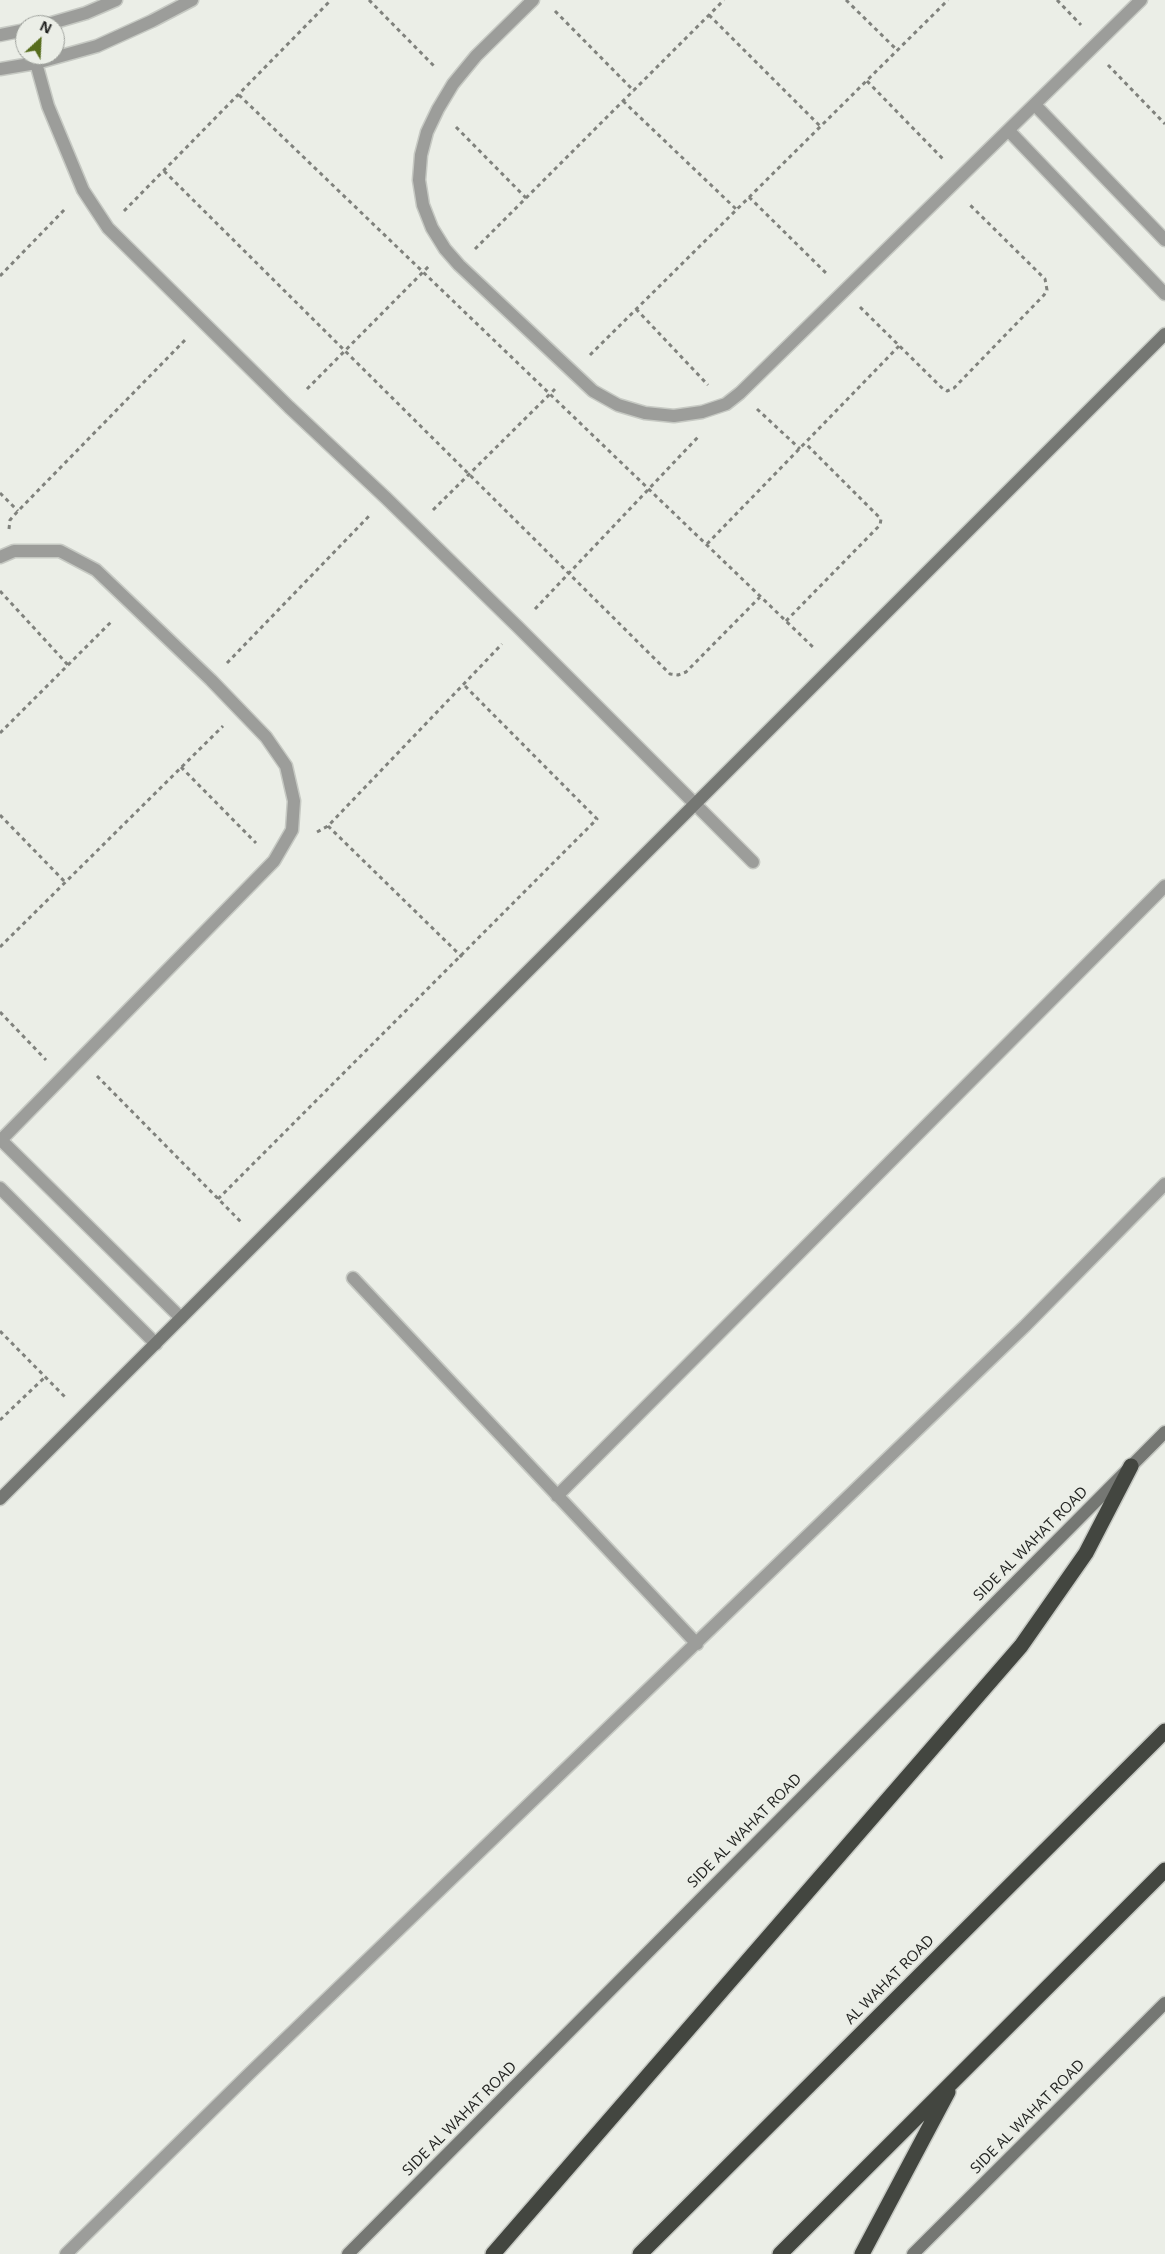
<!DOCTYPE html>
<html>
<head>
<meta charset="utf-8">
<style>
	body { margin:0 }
	#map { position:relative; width:1165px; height:2254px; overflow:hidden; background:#ebeee7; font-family:"Open Sans",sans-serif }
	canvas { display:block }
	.north { position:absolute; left:15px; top:15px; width:50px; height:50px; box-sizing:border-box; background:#ebeee7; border:1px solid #999c97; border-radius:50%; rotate:25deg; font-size:14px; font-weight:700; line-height:20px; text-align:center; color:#1f201e }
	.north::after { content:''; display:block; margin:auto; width:18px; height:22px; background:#566c1c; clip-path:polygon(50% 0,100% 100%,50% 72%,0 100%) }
</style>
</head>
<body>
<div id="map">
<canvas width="1165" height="2254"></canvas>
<div class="north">N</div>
</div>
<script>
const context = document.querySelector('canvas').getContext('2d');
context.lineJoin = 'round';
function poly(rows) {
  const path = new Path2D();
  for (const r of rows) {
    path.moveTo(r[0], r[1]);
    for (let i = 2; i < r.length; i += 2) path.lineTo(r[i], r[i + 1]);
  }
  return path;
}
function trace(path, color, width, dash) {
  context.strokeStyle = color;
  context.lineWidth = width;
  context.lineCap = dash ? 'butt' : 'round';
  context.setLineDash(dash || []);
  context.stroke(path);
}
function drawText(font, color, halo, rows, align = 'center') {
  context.font = font + ' "Open Sans",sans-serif';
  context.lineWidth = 4.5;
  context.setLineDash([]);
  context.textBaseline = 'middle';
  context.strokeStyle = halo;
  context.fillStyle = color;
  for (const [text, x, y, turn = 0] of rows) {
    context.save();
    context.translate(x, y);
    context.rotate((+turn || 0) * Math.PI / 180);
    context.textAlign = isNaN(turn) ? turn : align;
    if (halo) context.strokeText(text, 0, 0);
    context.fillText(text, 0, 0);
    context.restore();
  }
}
const path = poly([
	[369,0,435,67],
	[846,0,897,50],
	[1057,0,1081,25],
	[555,11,634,91],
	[709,15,821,127],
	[1108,65,1165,124],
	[867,81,943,159],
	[239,95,815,649],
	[623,101,736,209],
	[456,127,526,198],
	[164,171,670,674,678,675,686,672,760,597],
	[749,197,827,274],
	[124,211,331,0],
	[475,249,724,0],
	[0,276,66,208],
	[860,307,943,389,947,391,954,388,1044,295,1047,290,1045,279,968,203],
	[636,309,708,385],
	[590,355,948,0],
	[307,389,429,266],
	[757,409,800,449],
	[0,493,18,511],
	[433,510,555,389],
	[9,529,10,520,18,511,186,339],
	[707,544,899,346],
	[0,591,68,665],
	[535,609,698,437],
	[786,621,880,525,881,519,805,443],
	[227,663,370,515],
	[0,733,113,620],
	[181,767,256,843],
	[0,815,65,882],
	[328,826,462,957],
	[317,832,328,826,502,644],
	[0,947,223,726],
	[0,1012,46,1060],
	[97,1076,242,1223],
	[218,1199,597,819,463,684],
	[0,1331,66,1398],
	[0,1420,45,1377]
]);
const street = poly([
	[533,0,476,56,453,84,438,109,427,132,421,155,419,180,423,205,432,228,445,249,459,265,593,391,618,405,645,413,674,416,702,412,726,404,740,393,1141,0],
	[45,25,86,13,116,0],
	[0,35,25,30],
	[36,63,48,106,83,190,108,228,289,407,386,498,518,627,753,862],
	[0,69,36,63,97,46,152,21,192,0],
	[1035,105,1165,240],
	[1009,131,1165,294],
	[0,557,14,551,60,551,96,570,211,680,266,737,286,766,294,801,292,830,274,861,0,1141],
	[1,1140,181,1318],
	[0,1188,156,1344],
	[353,1278,697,1644],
	[557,1496,1165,886],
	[66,2254,251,2072,1025,1326,1165,1184]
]);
const secondary = poly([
	[0,1499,1165,334],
	[348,2254,1165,1432],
	[913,2254,1165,2003]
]);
const highway = poly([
	[493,2254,1021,1646,1086,1553,1131,1466],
	[640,2254,1165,1731],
	[780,2254,1165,1870],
	[862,2254,948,2092]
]);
const streetNames = [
	["SIDE AL WAHAT ROAD",1031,1544,-45],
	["SIDE AL WAHAT ROAD",745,1831,-45],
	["AL WAHAT ROAD",890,1980,-45],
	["SIDE AL WAHAT ROAD",1028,2117,-45],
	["SIDE AL WAHAT ROAD",460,2119,-45]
];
trace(street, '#c6c9c3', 15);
trace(secondary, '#c6c9c3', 15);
trace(highway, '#c6c9c3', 18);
trace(path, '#80827d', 3, [4, 4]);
trace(street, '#9c9d9a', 12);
trace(secondary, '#757773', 12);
trace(highway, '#434640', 15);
drawText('15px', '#1f201e', '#ebeee7', streetNames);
</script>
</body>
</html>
